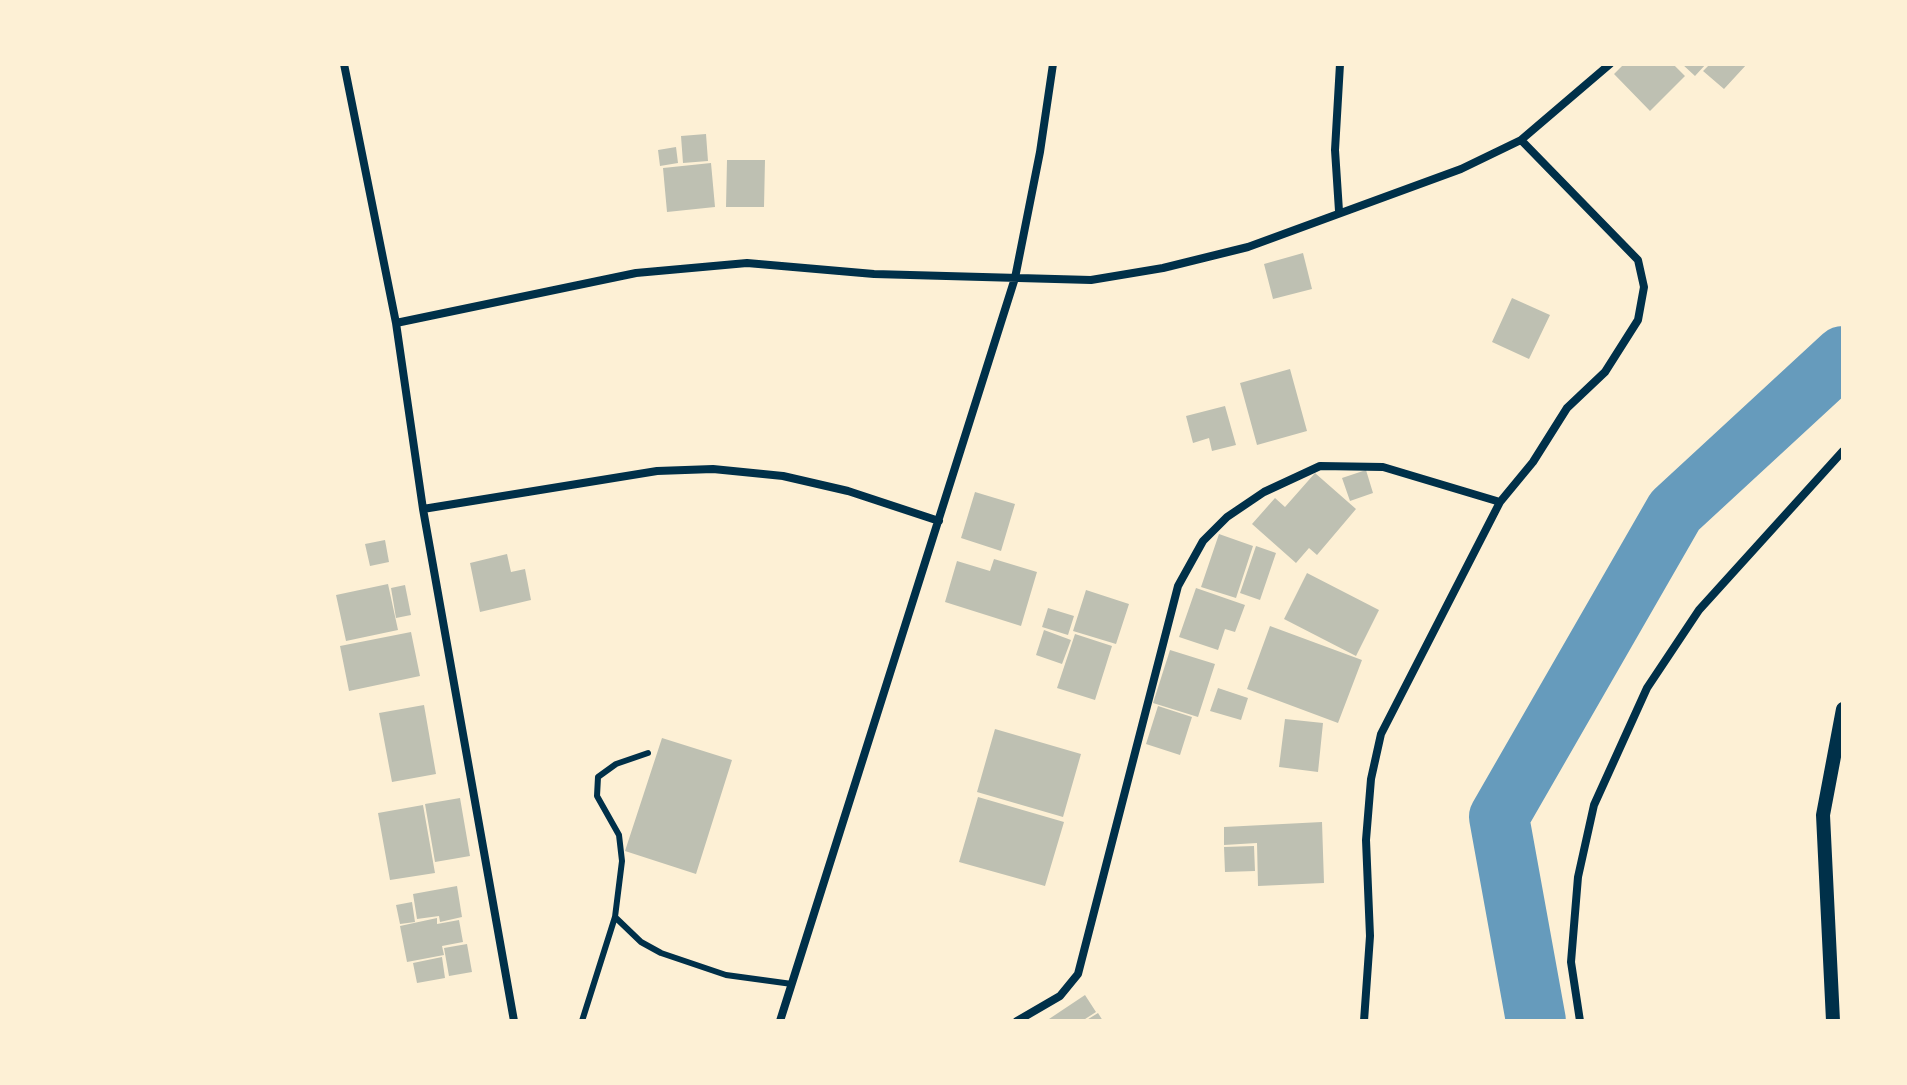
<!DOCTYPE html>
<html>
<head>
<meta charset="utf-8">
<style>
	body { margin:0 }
	#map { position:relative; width:1907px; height:1085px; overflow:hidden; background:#fdf0d5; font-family:"Fira Sans",sans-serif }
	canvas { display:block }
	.frame { position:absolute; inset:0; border:66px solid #fdf0d5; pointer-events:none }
</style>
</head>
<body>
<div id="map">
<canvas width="1907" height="1085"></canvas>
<div class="frame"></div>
</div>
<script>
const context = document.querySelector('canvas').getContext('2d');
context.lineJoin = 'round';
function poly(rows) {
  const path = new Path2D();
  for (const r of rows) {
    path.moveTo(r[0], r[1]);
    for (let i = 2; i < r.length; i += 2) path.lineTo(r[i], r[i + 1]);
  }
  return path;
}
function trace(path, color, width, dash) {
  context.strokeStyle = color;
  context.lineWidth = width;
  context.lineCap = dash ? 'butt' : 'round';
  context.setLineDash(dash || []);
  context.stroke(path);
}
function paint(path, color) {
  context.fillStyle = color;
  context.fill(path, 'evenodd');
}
const river = poly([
	[1536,1021,1499,817,1675,511,1843,356]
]);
const building = poly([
	[1624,64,1673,64,1685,76,1650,111,1614,74],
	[1682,64,1706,64,1695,76],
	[1710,64,1747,64,1724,89,1703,71],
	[706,134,708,161,683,163,681,136],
	[676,147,678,163,660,166,658,150],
	[727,160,765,160,764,207,726,207],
	[711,163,715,207,667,212,663,168],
	[1303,253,1312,289,1273,299,1264,264],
	[1512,298,1550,315,1529,359,1492,342],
	[1290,369,1307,431,1257,445,1240,383],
	[1225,406,1236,445,1212,451,1209,438,1193,443,1186,416],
	[1366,470,1373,493,1350,501,1342,478],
	[1315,473,1356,509,1317,555,1309,548,1296,563,1252,524,1275,498,1285,507],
	[975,492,1015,504,1001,551,961,538],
	[1219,534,1253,546,1236,598,1201,587],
	[385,540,389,562,370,566,365,544],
	[1256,546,1276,553,1260,600,1240,593],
	[507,554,511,572,525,569,531,600,480,612,470,563],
	[994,559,1037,572,1021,626,945,602,957,561,990,571],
	[1307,573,1379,610,1356,656,1284,619],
	[388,584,398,630,346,641,336,595],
	[405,585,411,615,396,618,391,588],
	[1196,588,1245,605,1235,632,1225,629,1218,650,1179,637],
	[1086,590,1129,604,1116,644,1073,631],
	[1048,608,1074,616,1068,635,1042,627],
	[1270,626,1362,660,1338,723,1247,689],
	[1044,630,1071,640,1062,664,1036,655],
	[411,632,420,676,349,691,340,646],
	[1075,634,1112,646,1095,700,1057,688],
	[1170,650,1215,664,1198,717,1153,703],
	[1218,688,1248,698,1241,720,1210,711],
	[424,705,436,774,392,782,379,713],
	[1158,706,1192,717,1180,755,1146,744],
	[1285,719,1323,723,1318,772,1279,767],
	[995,729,1081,754,1063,817,977,792],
	[662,738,732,760,696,874,625,851],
	[978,797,1064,822,1045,886,959,862],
	[460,798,470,856,435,862,425,804],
	[423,805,435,873,390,880,378,813],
	[1322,822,1324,883,1258,886,1257,843,1224,845,1224,827],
	[1254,846,1255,871,1225,872,1224,847],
	[457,886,462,917,440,922,439,916,417,919,413,894],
	[412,902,415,922,400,924,396,905],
	[437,918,437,924,459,920,463,942,442,946,444,955,407,962,400,926],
	[467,944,472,972,449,976,444,948],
	[442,957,445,978,417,983,413,963],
	[1085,995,1096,1012,1082,1021,1046,1021],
	[1098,1013,1103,1021,1085,1021]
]);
const service = poly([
	[648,753,616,764,598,777,597,796,619,835,622,861,615,917,641,942,661,953,726,975,792,984],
	[582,1021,615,917]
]);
const minor = poly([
	[344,64,396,323,423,509,514,1021],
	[1339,211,1335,150,1340,64],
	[396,323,636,273,747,263,874,274,1091,280,1163,268,1248,247,1461,169,1521,140,1610,64],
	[423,509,657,471,713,469,783,476,848,491,939,521],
	[780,1021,1015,278,1040,152,1053,64],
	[1017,1021,1060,996,1078,974,1178,586,1203,541,1227,517,1264,492,1320,466,1383,467,1500,502],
	[1364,1021,1370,936,1366,840,1371,779,1381,734,1500,502,1533,462,1567,408,1605,372,1638,320,1644,287,1638,260,1521,140],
	[1580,1021,1571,962,1578,877,1594,805,1647,688,1699,610,1843,451]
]);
const tertiary = poly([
	[1833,1021,1823,815,1843,709]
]);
trace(river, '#669bbc', 60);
paint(building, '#bec0b2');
trace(service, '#003049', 6);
trace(minor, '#003049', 8);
trace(tertiary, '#003049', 14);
</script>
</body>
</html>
